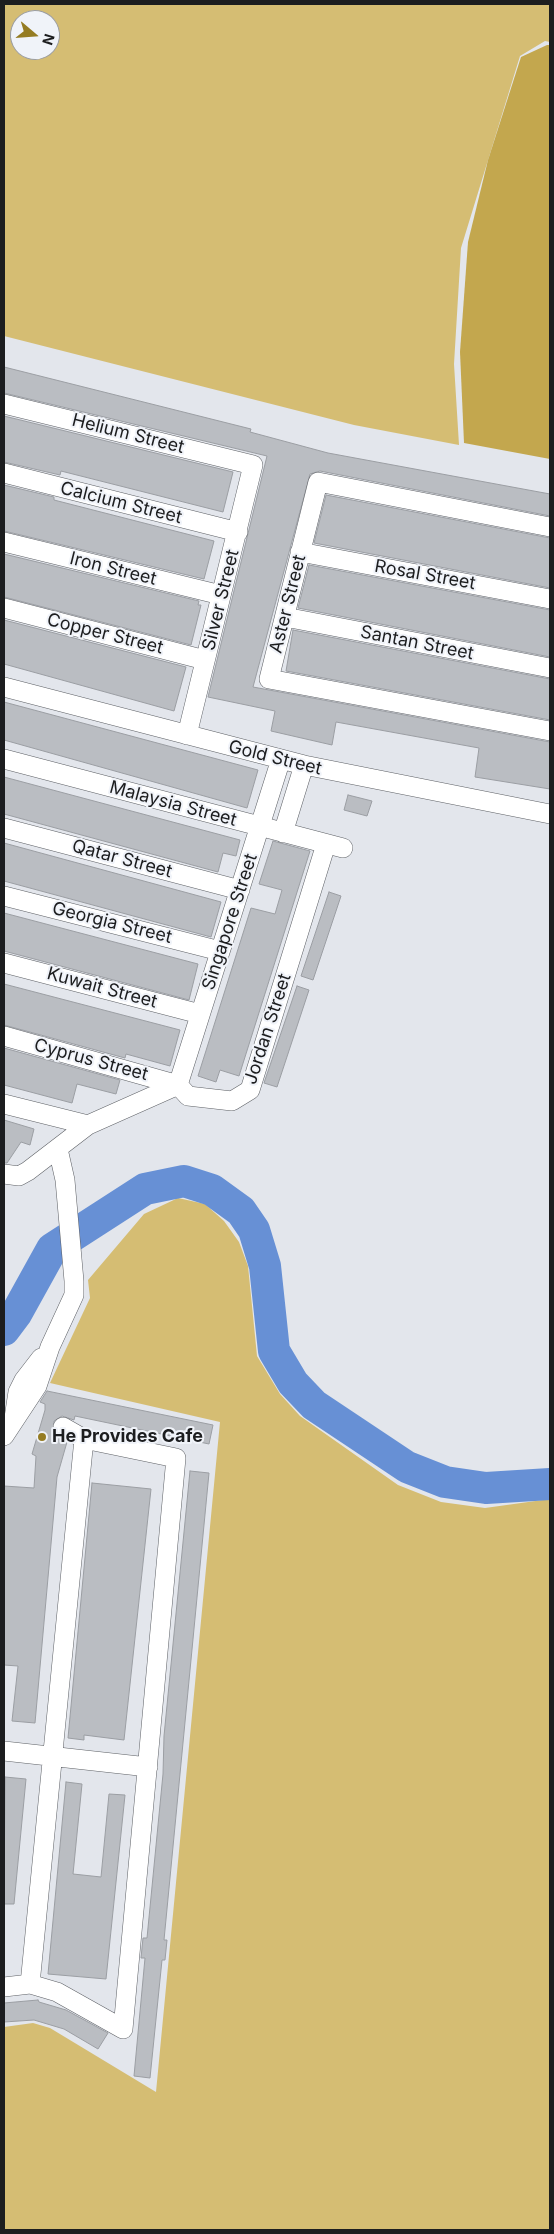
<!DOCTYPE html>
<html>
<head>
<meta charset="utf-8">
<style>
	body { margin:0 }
	#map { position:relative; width:554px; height:2234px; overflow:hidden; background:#e3e6ec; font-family:Inter,sans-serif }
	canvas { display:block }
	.frame { position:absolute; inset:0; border:5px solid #1c1d1f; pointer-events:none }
	.north { position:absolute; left:10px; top:10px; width:50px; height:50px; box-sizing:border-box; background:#f0f3f9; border:1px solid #9b9da2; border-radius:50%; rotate:108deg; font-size:14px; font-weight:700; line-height:20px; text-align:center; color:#1c1d1f }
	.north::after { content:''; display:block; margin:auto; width:18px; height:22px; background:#957c23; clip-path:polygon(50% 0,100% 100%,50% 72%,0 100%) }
</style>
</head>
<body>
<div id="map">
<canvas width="554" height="2234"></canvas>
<div class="frame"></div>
<div class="north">N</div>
</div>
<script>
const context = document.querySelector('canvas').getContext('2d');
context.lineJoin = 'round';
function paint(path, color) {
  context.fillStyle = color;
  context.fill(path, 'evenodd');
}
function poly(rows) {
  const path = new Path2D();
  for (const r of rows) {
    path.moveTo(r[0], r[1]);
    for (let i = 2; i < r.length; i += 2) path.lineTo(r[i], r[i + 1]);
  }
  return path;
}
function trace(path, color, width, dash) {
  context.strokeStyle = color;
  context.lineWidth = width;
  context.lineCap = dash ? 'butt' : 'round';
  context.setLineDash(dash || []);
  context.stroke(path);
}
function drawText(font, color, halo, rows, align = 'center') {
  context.font = font + ' Inter,sans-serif';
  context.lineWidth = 4;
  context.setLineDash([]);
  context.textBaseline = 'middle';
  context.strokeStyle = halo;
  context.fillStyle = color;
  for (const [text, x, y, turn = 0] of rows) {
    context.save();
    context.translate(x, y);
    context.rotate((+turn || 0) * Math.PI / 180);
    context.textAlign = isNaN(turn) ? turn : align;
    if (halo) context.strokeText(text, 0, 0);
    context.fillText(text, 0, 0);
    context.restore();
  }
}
const green = poly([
	[4,4,550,4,550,42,545,41,520,56,461,248,454,364,459,445,354,425,4,336],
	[20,20,50,20,50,50,20,50],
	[178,1198,205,1204,224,1221,239,1242,248,1266,257,1356,280,1394,300,1416,398,1485,441,1502,485,1508,550,1499,550,2230,4,2230,4,2027,33,2023,50,2028,156,2092,220,1422,50,1383,90,1298,88,1280,144,1214]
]);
const forest = poly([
	[547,45,550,45,550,459,464,443,460,352,468,242,488,160,521,57]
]);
const river = poly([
	[4,1330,16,1314,52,1249,145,1189,184,1181,212,1190,241,1211,254,1230,265,1266,274,1351,293,1383,314,1405,407,1467,445,1482,486,1488,550,1484]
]);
const building = poly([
	[4,367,251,429,250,432,328,453,550,494,550,516,320,471,310,474,253,687,550,742,550,789,475,777,479,748,336,722,332,745,271,731,275,711,208,697,267,456,4,393,4,367],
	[4,416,233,472,223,512,61,471,60,475,4,462,4,416],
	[4,485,54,497,54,500,214,541,204,579,4,531,4,485],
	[326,495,550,538,550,588,314,543,326,495],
	[4,554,199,601,198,605,201,605,191,645,4,597,4,554],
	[309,565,550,610,550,657,298,608,309,565],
	[4,620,186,667,174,711,4,664,4,620],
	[293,630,550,679,550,720,286,671,293,630],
	[4,702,258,770,247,808,4,740,4,702],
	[4,777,240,840,236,856,223,853,218,872,4,814,4,777],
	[348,795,372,801,367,816,344,810,348,795],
	[273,841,310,851,239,1076,220,1070,216,1082,198,1076,251,908,275,914,282,890,259,884,273,841],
	[4,843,221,902,211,937,4,881,4,843],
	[329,892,341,896,313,980,301,976,329,892],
	[4,913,198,964,189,1000,4,951,4,913],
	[4,984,180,1030,170,1066,126,1054,125,1058,4,1025,4,984],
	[297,986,309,990,277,1087,264,1083,297,986],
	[4,1048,120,1080,116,1094,77,1084,72,1103,4,1085,4,1048],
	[4,1120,34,1129,30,1145,21,1142,7,1163,4,1163,4,1120],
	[47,1391,213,1425,209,1444,75,1416,74,1420,62,1416,54,1421,54,1433,67,1442,57,1477,35,1723,12,1721,18,1666,4,1665,4,1486,34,1488,36,1456,32,1454,45,1410,45,1404,40,1402,47,1391],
	[190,1471,209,1473,164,1940,167,1940,165,1960,162,1960,150,2078,134,2076,145,1958,141,1958,143,1938,147,1938,163,1774,164,1736,190,1471],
	[92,1483,151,1489,124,1740,84,1735,84,1740,68,1738,92,1483],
	[5,1777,26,1779,14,1904,4,1904,5,1777],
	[66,1782,82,1784,73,1874,101,1877,109,1794,125,1795,106,1979,48,1974,66,1782],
	[38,2000,39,2002,66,2010,108,2033,98,2049,64,2029,34,2020,4,2022,4,2003,38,2000]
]);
const minor = poly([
	[4,404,253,465,187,735],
	[4,473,238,532],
	[550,527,318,482,269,679,550,731],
	[4,542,221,595],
	[300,552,550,599],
	[4,608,205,660],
	[285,617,550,668],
	[4,687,304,765,550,814],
	[4,759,343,848],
	[4,828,240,890],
	[283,833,304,765],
	[4,896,220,951],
	[4,963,200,1014],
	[4,1036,178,1085],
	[178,1085,281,759],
	[178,1085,188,1096,232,1101,250,1090,326,844],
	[4,1104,88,1125],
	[4,1174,19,1176,28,1171,88,1125,178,1085],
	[14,1418,18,1392,24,1380,41,1358],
	[4,1436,37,1386,50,1347,74,1295,74,1281,65,1180,58,1149],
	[4,1751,148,1767],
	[30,1984,84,1439],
	[4,1987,30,1984,57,1992,123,2029,176,1458,84,1439,63,1427]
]);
const markers = [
	[42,1437,5,"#957c23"]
];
const streetNames = [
	["Helium Street",128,434,14],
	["Calcium Street",121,503,14],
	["Iron Street",113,569,14],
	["Rosal Street",425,575,10],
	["Silver Street",221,600,-76],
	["Aster Street",288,604,-76],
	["Copper Street",105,634,14],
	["Santan Street",417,643,11],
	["Gold Street",275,758,14],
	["Malaysia Street",173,804,15],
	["Qatar Street",122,859,15],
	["Singapore Street",230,922,-72],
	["Georgia Street",112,923,14],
	["Kuwait Street",102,988,15],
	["Jordan Street",268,1029,-72],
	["Cyprus Street",91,1060,15]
];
const poiNames = [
	["He Provides Cafe",52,1437]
];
paint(green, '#d5bd73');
paint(forest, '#c3a74e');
trace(river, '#6790d5', 32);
paint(building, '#babdc2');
trace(building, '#9b9ea3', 1);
trace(minor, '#5e6166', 20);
trace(minor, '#fff', 19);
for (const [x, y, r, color] of markers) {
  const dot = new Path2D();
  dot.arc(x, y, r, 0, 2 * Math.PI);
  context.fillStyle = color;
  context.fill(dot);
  trace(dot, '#f0f3f9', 2);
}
drawText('18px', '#1c1d1f', '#f0f3f9', streetNames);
drawText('bold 18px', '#1c1d1f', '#f0f3f9', poiNames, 'left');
</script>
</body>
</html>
